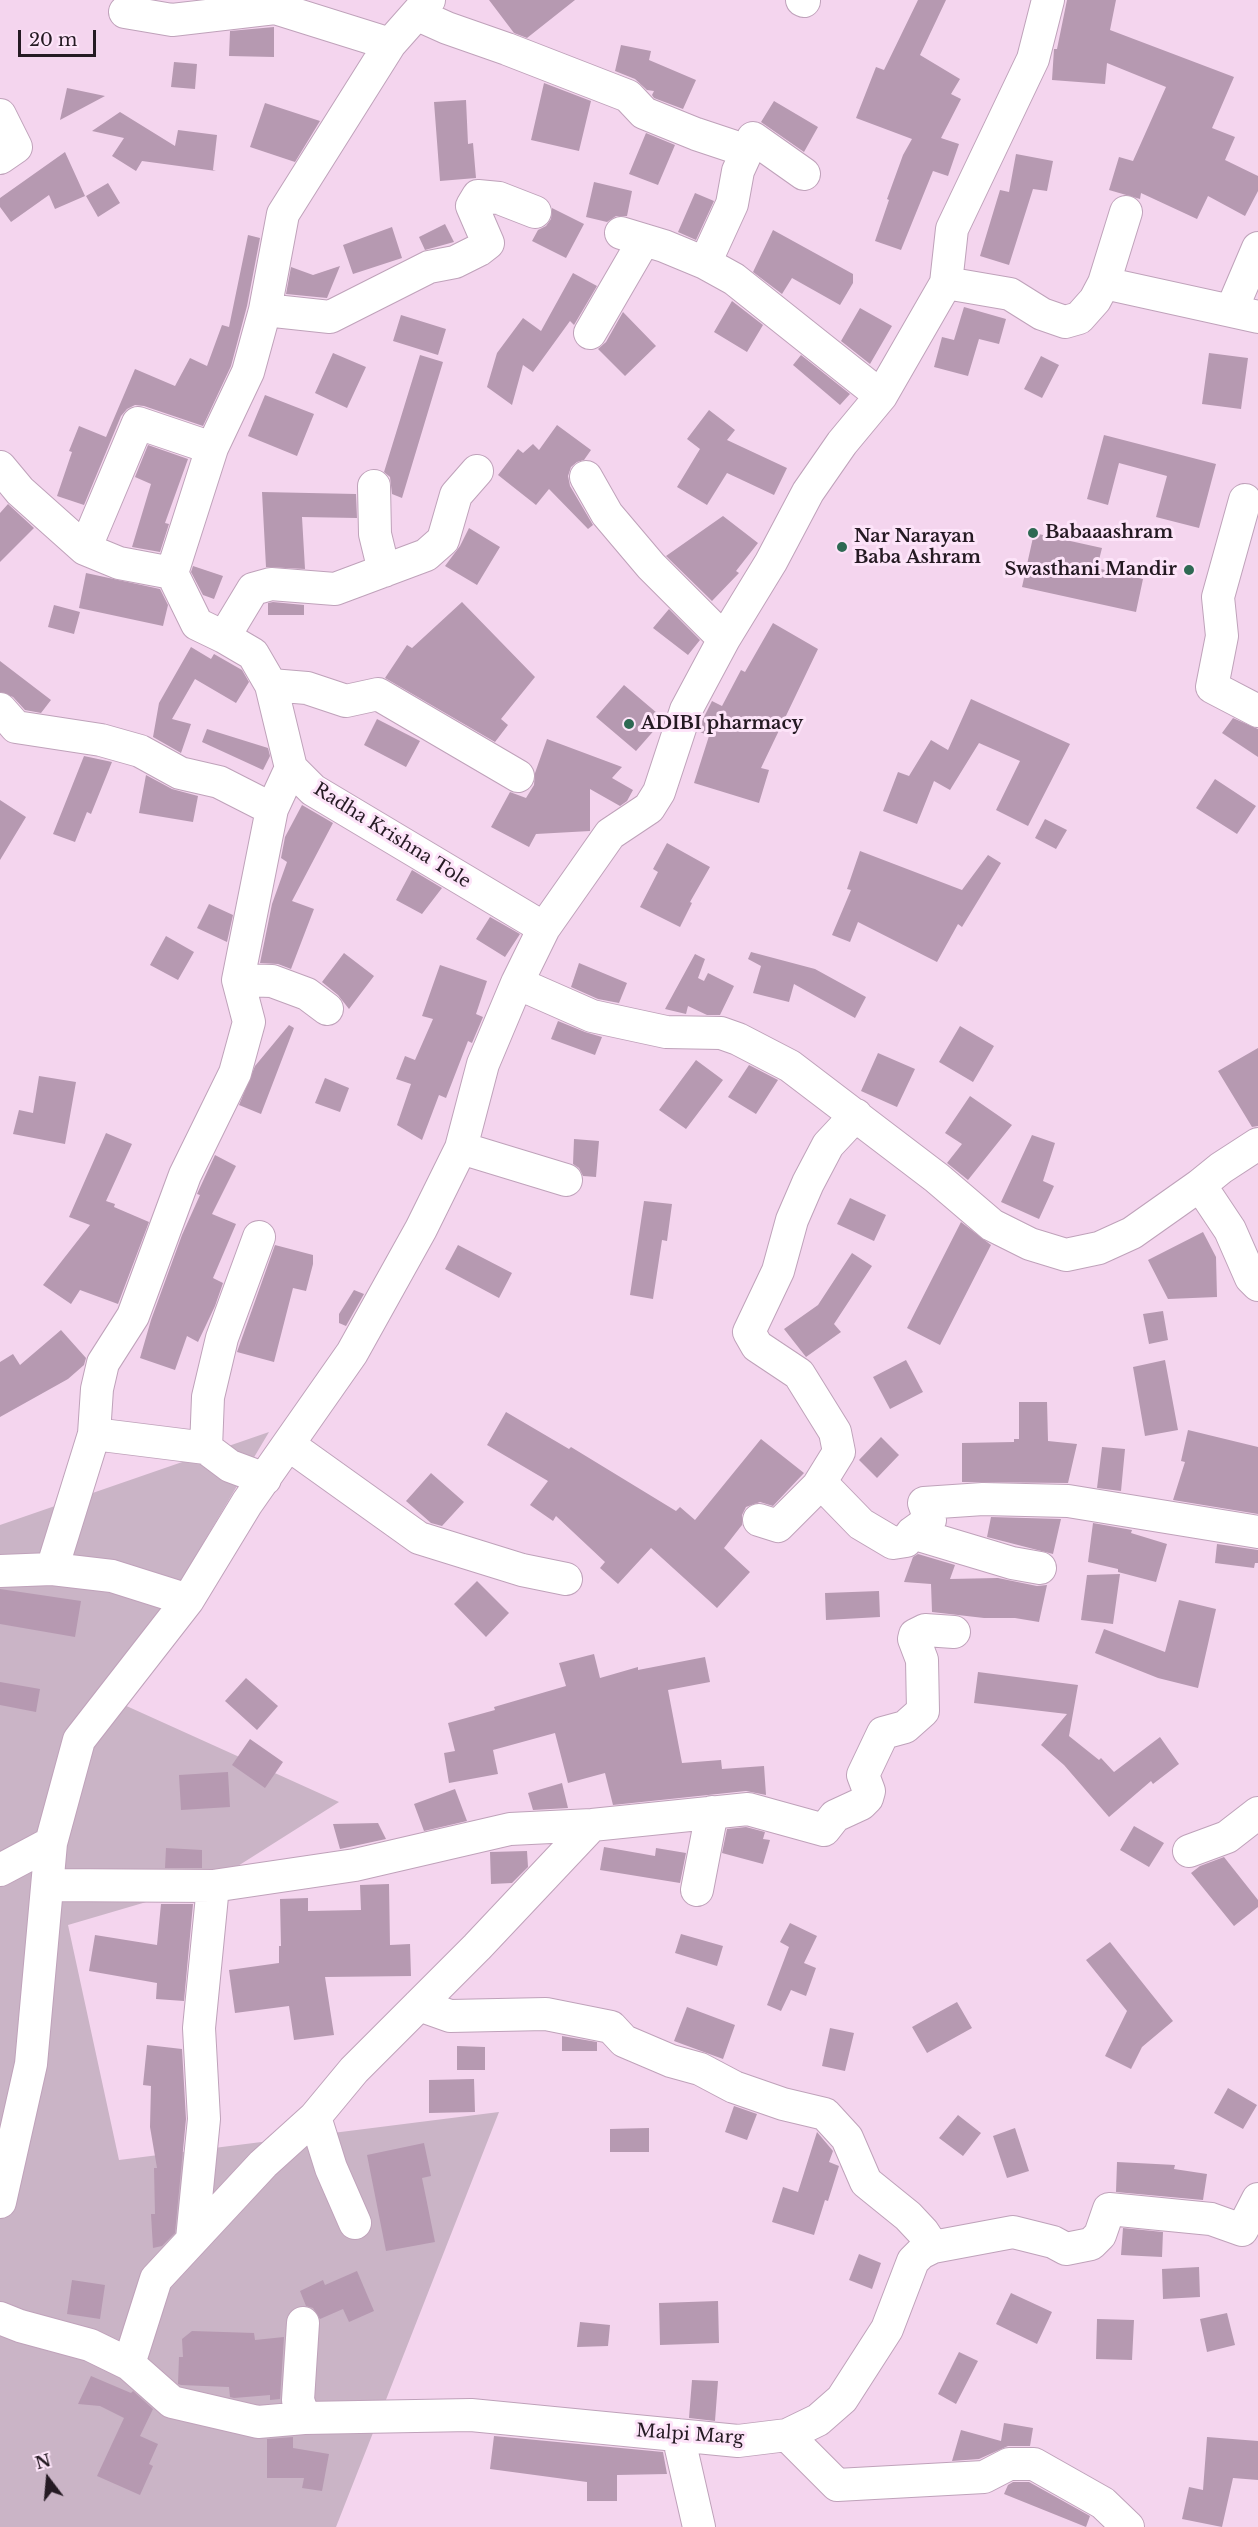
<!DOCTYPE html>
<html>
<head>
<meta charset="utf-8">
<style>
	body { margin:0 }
	#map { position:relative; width:1258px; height:2527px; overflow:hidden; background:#f4d5ee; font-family:"Libre Baskerville",serif }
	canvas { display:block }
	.north { position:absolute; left:18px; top:2449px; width:60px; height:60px; -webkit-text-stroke:4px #fde4f9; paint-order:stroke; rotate:344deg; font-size:16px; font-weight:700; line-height:24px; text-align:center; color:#251a23 }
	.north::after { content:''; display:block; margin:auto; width:21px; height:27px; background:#251a23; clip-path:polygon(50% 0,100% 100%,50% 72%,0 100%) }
	.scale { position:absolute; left:18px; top:30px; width:78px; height:27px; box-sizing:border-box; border:3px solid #251a23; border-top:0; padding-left:8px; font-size:18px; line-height:21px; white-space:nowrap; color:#251a23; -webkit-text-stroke:4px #fde4f9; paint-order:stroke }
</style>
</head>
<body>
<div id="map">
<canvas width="1258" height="2527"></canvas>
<div class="north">N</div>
<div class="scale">20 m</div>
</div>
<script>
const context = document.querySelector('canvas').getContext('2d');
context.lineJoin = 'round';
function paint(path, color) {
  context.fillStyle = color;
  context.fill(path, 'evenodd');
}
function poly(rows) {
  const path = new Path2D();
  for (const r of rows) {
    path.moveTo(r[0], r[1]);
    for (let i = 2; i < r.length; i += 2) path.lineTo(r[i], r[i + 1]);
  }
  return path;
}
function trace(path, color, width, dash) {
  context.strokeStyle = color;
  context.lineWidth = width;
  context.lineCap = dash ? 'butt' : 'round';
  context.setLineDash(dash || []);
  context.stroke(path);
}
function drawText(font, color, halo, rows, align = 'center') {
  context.font = font + ' "Libre Baskerville",serif';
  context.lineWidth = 6;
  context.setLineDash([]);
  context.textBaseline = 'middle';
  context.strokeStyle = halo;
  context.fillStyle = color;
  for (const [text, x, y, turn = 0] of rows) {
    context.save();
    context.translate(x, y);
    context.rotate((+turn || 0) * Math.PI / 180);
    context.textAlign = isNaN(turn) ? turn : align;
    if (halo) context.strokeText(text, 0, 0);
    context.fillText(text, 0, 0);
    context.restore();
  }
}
const green = poly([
	[269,1432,111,1699,339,1802,211,1883,68,1925,119,2160,499,2112,336,2527,0,2527,0,1525]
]);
const building = poly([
	[489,0,575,0,527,38,514,33],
	[918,0,946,0,920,55,960,79,951,94,961,99,941,138,959,144,948,176,933,171,901,250,875,241,889,200,887,199,903,155,912,139,856,118,876,67,884,70],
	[1067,0,1116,0,1110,30,1234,77,1212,128,1235,137,1225,160,1258,176,1258,191,1245,216,1208,196,1197,219,1141,193,1140,199,1109,190,1119,157,1133,161,1166,87,1107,63,1105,84,1052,80,1054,49,1057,49],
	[274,27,274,57,229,56,230,31],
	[621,45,651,51,649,60,696,80,683,109,654,98,652,95,654,91,647,90,635,79,615,71],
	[174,62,197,64,195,89,171,87],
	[544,83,591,101,579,151,531,140],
	[67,88,105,96,60,120],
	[466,100,468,144,473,143,476,178,440,181,434,102],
	[774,101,818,127,804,152,761,122],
	[265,103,320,121,295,162,250,147],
	[120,112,175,146,178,130,217,135,213,170,216,171,142,161,136,171,112,156,124,138,92,131],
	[646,133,675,145,658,185,629,174],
	[65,152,85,196,55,209,49,195,11,222,0,207,0,198],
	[1016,154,1053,161,1047,191,1033,189,1009,265,980,256,1000,190,1009,192],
	[594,182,632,191,627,216,616,216,607,222,586,217],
	[108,183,120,203,98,217,86,196],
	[695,193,714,201,696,240,678,232],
	[552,208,584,224,566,258,532,241,538,230,546,226,551,219],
	[445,224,454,242,425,250,419,237],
	[392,227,402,258,353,274,343,245],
	[773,230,853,274,853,283,840,305,792,278,782,294,753,272],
	[248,235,260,238,247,306,231,366,203,426,144,406,135,405,127,409,121,416,84,505,57,496,72,452,69,451,79,426,106,437,135,369,175,386,190,358,207,366,222,325,229,327],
	[340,266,327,298,286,294,291,267,313,275],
	[573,273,597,286,574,325,570,321,533,372,523,365,512,405,487,387,497,353,523,318,541,331],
	[732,301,763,325,747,352,714,332],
	[964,307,1006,319,999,344,979,339,968,376,934,367,942,337,954,340],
	[860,308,892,326,870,364,841,341],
	[623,312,656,346,625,376,598,349,606,342],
	[401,315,446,329,438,355,393,341],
	[333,353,366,367,347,408,315,393],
	[1209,353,1248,358,1241,409,1202,404],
	[420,355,443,362,402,498,392,494,390,477,384,472],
	[801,355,850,394,840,405,793,365],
	[1041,356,1059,365,1042,398,1024,389],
	[265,395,314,414,297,456,248,436],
	[709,410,735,430,727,440,787,468,774,495,727,473,707,505,677,487,700,449,687,439],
	[557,425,591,450,584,460,577,462,571,467,568,476,570,486,593,525,588,529,549,489,536,505,498,475,518,449,523,453,533,444,539,450],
	[1104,435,1216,464,1199,528,1156,517,1167,476,1119,463,1108,505,1087,499],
	[148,445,188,459,165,523,169,524,160,552,132,547,151,484,135,477],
	[262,492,356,494,357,518,302,517,305,569,266,567],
	[8,504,34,528,0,562,0,513],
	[723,516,758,543,736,571,739,573,712,601,666,556],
	[469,528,500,547,477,585,445,566,460,546],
	[1034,533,1102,548,1097,568,1143,579,1136,612,1022,587],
	[193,566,223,576,214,599,203,595,191,572],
	[86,573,160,589,168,605,163,626,79,608],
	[273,602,304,605,304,615,268,615,268,603],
	[462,602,535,677,501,719,508,725,495,742,385,678,407,645,412,648],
	[54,605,80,612,74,634,48,627],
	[669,609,700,640,688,655,653,628],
	[773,623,818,649,761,768,769,770,759,803,694,783,709,736,698,731,700,725,712,701,722,706,741,670,745,672],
	[191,647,211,659,214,654,242,670,249,682,236,703,195,679,172,719,191,724,181,753,153,737,159,703],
	[0,661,51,700,41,713,25,710,13,697,0,692],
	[624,685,664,719,636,751,596,717],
	[971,699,1070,744,1028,826,996,810,1020,761,979,743,950,790,934,781,917,824,883,811,898,772,909,776,931,740,948,750],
	[1233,718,1258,729,1258,757,1222,733],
	[377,719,420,741,406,767,364,745],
	[207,729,268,748,270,756,263,770,202,742],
	[547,739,622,767,612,778,633,790,627,801,620,806,590,789,590,831,536,834,529,847,491,827,510,792,526,798,534,785,535,773],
	[84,756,112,762,91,814,87,812,75,842,53,834],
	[146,775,172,789,198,796,193,822,139,813],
	[1215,779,1256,806,1237,834,1196,808],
	[0,800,26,817,0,860],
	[302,805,333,823,292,901,314,909,291,969,278,964,260,963,272,904,287,862,281,858,285,837],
	[1045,819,1067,830,1056,849,1035,838],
	[667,843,710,867,690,902,692,903,680,927,640,907,658,872,653,869],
	[860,851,962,890,988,855,1001,863,962,927,958,924,937,962,858,922,850,942,832,935,851,890,847,889],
	[412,870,442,888,422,914,396,900],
	[209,904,233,915,227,942,197,928],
	[490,917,520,934,505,957,476,939],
	[166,936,194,952,178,980,150,965],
	[751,952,815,969,866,997,855,1018,794,984,789,1002,753,993,761,966,748,959],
	[344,953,374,976,349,1009,338,995,322,982],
	[695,954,705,959,698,978,704,981,708,973,734,986,720,1015,707,1015,688,1006,686,1014,665,1009],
	[579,963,627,983,619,1003,598,999,571,987],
	[440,965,487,981,476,1014,483,1017,472,1043,468,1041,446,1098,439,1095,422,1140,397,1125,411,1084,396,1079,405,1056,415,1060,433,1019,422,1016],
	[558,1021,585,1032,602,1037,595,1055,551,1039],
	[289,1025,294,1028,261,1114,239,1105,255,1066],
	[960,1026,994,1046,973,1082,939,1062],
	[1258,1048,1258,1126,1252,1127,1218,1071],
	[878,1053,915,1069,897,1107,861,1091],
	[696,1060,723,1080,686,1129,659,1110],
	[749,1065,778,1080,756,1114,728,1097],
	[39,1076,76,1082,65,1144,13,1134,19,1110,33,1113],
	[325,1078,349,1088,340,1112,315,1103],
	[970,1096,1012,1125,968,1180,947,1163,962,1144,945,1133],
	[106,1133,132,1144,106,1201,115,1204,114,1207,149,1222,118,1304,80,1290,71,1304,43,1285,90,1225,69,1217],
	[1032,1135,1055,1143,1043,1181,1054,1186,1039,1219,1001,1202],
	[574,1139,599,1141,596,1177,583,1176,579,1168,573,1164],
	[215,1155,236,1166,212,1214,236,1224,213,1278,223,1283,215,1306,198,1342,187,1336,175,1370,140,1358,151,1320,182,1235,200,1195,197,1194],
	[850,1198,886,1215,874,1241,837,1224],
	[644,1201,672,1204,667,1241,662,1240,653,1299,630,1295],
	[961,1222,991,1245,940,1345,907,1328],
	[1203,1232,1216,1257,1217,1297,1168,1299,1148,1260],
	[275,1245,313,1255,313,1264,306,1291,293,1288,274,1362,237,1352],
	[458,1245,512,1273,499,1298,445,1269],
	[852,1253,872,1266,834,1324,841,1332,806,1357,784,1329,818,1305],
	[354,1290,364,1294,346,1326,339,1323,339,1314],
	[1163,1311,1168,1340,1149,1344,1143,1314],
	[61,1330,86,1358,84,1365,68,1379,0,1417,0,1362,13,1354,20,1365],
	[906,1360,923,1392,890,1409,873,1377],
	[1165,1360,1178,1430,1145,1436,1133,1367],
	[1019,1402,1047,1402,1048,1441,1077,1444,1068,1483,962,1482,962,1443,1014,1442,1014,1439,1019,1439],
	[506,1412,569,1449,571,1447,676,1511,680,1507,695,1520,761,1439,804,1473,773,1506,760,1502,746,1507,742,1515,742,1525,724,1548,750,1572,717,1608,651,1548,618,1584,600,1568,605,1562,556,1516,553,1521,530,1505,548,1481,487,1445],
	[1188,1430,1258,1447,1258,1514,1173,1500,1185,1462,1181,1461],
	[881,1437,899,1455,877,1478,859,1460],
	[1102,1447,1125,1449,1121,1491,1097,1488],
	[431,1473,464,1502,442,1526,431,1523,406,1501],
	[991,1517,1061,1519,1053,1554,987,1537],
	[1093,1523,1132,1530,1131,1533,1167,1544,1156,1582,1118,1572,1118,1569,1088,1562],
	[1217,1544,1258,1550,1258,1563,1255,1563,1254,1568,1215,1563],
	[918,1554,955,1565,950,1579,998,1578,1037,1586,1047,1585,1039,1622,1015,1618,984,1618,932,1612,931,1584,904,1582,913,1557],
	[1120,1574,1113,1624,1081,1620,1087,1575],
	[477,1581,509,1613,486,1637,454,1604],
	[0,1589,81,1601,75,1637,0,1624],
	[879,1591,880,1617,826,1620,825,1593],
	[1179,1600,1216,1609,1198,1688,1158,1678,1095,1653,1104,1629,1165,1652],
	[594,1654,600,1678,638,1667,638,1670,705,1657,710,1682,668,1690,682,1763,721,1760,722,1769,764,1766,766,1795,746,1791,613,1805,605,1773,568,1783,555,1733,493,1750,498,1774,449,1783,444,1753,455,1751,448,1723,495,1710,494,1707,566,1686,559,1663],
	[978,1672,1078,1685,1069,1736,1099,1760,1101,1758,1114,1772,1160,1737,1179,1764,1153,1784,1151,1781,1109,1817,1064,1765,1041,1745,1067,1714,974,1703],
	[246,1678,278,1706,257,1730,225,1701],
	[0,1682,40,1689,36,1712,0,1705],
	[250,1739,283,1762,265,1788,232,1765],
	[228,1772,230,1807,181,1810,179,1775],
	[562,1783,568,1808,533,1810,528,1793],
	[455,1789,467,1821,424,1831,414,1804],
	[378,1823,386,1839,340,1849,333,1824],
	[1134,1826,1164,1843,1149,1867,1120,1850],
	[746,1827,765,1832,763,1839,770,1840,763,1864,722,1853,727,1829],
	[604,1847,655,1856,656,1848,686,1853,680,1883,600,1870],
	[166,1848,202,1850,202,1868,165,1868],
	[527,1851,528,1867,512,1883,491,1884,490,1852],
	[1224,1857,1258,1900,1258,1907,1234,1926,1191,1873,1200,1866],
	[389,1884,390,1945,410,1944,411,1976,325,1977,334,2035,294,2040,289,2006,235,2013,229,1970,279,1963,279,1946,281,1946,280,1899,308,1898,308,1911,361,1910,360,1885],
	[161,1904,193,1904,184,2001,156,1999,157,1983,89,1971,95,1935,157,1945],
	[790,1923,817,1936,804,1963,816,1968,806,1996,791,1990,781,2011,767,2005,789,1947,780,1942],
	[681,1934,723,1946,717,1966,675,1953],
	[1110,1942,1173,2021,1142,2047,1131,2069,1105,2056,1127,2011,1086,1960],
	[957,2002,972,2028,927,2053,912,2027],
	[687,2007,735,2025,723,2059,674,2041],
	[830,2028,854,2033,845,2071,822,2066],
	[562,2036,597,2042,597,2051,562,2051],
	[147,2045,182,2049,186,2119,175,2233,162,2246,153,2248,151,2214,155,2214,154,2168,157,2168,150,2127,151,2086,143,2085],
	[457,2046,485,2047,485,2070,457,2070],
	[474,2079,475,2112,429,2113,429,2080],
	[1228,2088,1257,2105,1243,2129,1214,2113],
	[734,2106,757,2114,747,2140,725,2132],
	[958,2115,981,2133,963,2156,939,2138],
	[649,2128,649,2152,610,2152,610,2129],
	[1015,2128,1029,2171,1007,2178,993,2136],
	[817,2132,833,2151,829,2162,839,2166,828,2201,825,2200,814,2235,772,2222,783,2187,798,2192],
	[424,2143,431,2176,422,2178,435,2242,386,2251,367,2155],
	[1117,2162,1175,2165,1174,2169,1207,2174,1203,2200,1116,2192],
	[1123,2228,1163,2232,1162,2257,1121,2255],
	[859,2254,881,2263,872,2289,849,2280],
	[1199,2267,1200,2297,1163,2299,1162,2269],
	[357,2271,374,2311,349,2322,343,2309,320,2319,313,2308,306,2306,300,2291,323,2280,325,2285],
	[72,2280,105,2285,100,2319,67,2314],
	[1011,2293,1052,2312,1037,2344,996,2324],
	[718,2301,719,2343,660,2345,659,2303],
	[1227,2313,1235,2345,1207,2352,1200,2319],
	[1097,2319,1134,2320,1132,2360,1096,2359],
	[580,2322,610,2325,608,2346,577,2347],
	[192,2331,254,2333,255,2340,284,2337,280,2399,270,2400,270,2395,234,2398,230,2397,229,2387,181,2385,178,2384,179,2357,183,2357,182,2339],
	[959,2352,978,2361,956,2404,938,2394],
	[91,2376,131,2393,133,2391,153,2409,140,2436,158,2444,149,2464,153,2466,140,2495,97,2476,124,2418,100,2406,78,2404],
	[692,2380,718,2381,715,2421,689,2418],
	[1004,2423,1033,2428,1030,2446,1008,2446,979,2459,952,2461,961,2430,1001,2441],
	[494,2436,663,2452,667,2474,617,2475,617,2501,587,2501,587,2482,490,2469],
	[293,2437,293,2448,329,2454,322,2491,302,2488,304,2478,267,2478,267,2439],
	[1207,2437,1258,2441,1258,2480,1233,2478,1222,2527,1182,2519,1189,2487,1203,2490],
	[1013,2482,1029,2482,1090,2516,1086,2527,1004,2494,1008,2485]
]);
const minor = poly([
	[802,0,804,1],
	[125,12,172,20,275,8,390,44],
	[418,15,447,28,507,49,628,96,644,113,696,134,747,151],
	[0,115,16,147,0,158],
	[804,174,753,138,738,171,732,204,705,263,734,279,881,396],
	[621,233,664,246,705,263],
	[946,283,1010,294,1042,314,1065,322,1079,318,1095,300,1104,283,1126,212],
	[1104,283,1258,317],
	[1232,309,1258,248],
	[265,310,330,317,429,267,455,262,479,250,488,243,472,206,478,196,499,198,535,212],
	[590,333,644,240],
	[0,467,20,491,85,549,119,563,172,573,197,624,224,637,253,654,271,685,291,768,313,790,544,928],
	[586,477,607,514,651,566,724,639],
	[374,486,375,534,384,571],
	[1245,500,1218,597,1222,636,1212,687,1258,711],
	[85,549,138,423,212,448],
	[172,573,212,448,248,372,265,310,283,214,390,44,429,0],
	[224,637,253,589,271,584,335,589,426,555,443,540,456,495,477,471],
	[271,685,307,688,346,701,378,694,518,776],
	[0,709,16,727,101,740,140,751,180,773,219,782,272,809],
	[238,980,272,981,307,994,327,1009],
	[517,983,592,1016,666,1032,721,1033,738,1039,790,1066,937,1178,992,1225,1030,1244,1066,1255,1099,1248,1132,1233,1200,1185,1230,1230,1251,1278,1258,1285],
	[856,1115,828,1145,808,1183,792,1220,778,1271,749,1332,757,1346,799,1374,835,1432,839,1452,818,1486,826,1488,861,1524,893,1543,906,1541,912,1533,930,1520,924,1503,983,1499,1068,1501,1258,1532],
	[461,1148,566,1180],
	[1200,1185,1221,1168,1258,1144],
	[94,1434,97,1389,103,1363,133,1316,185,1175,235,1073,249,1022,238,980,272,809,291,768],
	[289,1445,419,1538,522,1570,566,1579],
	[206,1448,208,1397,222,1338,259,1237],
	[759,1520,778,1526,818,1486],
	[912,1533,1012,1563,1040,1568],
	[52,1569,94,1434,206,1448,230,1466,265,1479],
	[0,1571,52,1569,112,1576,188,1600],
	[1189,1851,1227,1837,1258,1813],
	[0,1870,51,1843],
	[48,1885,213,1886,355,1865,510,1829,592,1825,748,1809,824,1830,835,1816,861,1804,867,1798,869,1791,863,1775,883,1733,905,1727,923,1711,922,1660,914,1639,915,1635,925,1630,954,1632],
	[697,1890,712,1812],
	[419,2005,450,2016,546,2014,611,2027,624,2041,671,2061,700,2069,734,2087,783,2104,825,2114,847,2138,866,2182,908,2216,923,2232,933,2247],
	[315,2117,331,2168,355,2223],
	[0,2202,31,2064,51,1843,79,1740,188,1600,247,1503,352,1353,421,1229,461,1148,483,1064,517,983,544,928,610,834,649,808,659,792,686,710,724,639,771,562,808,492,842,443,881,396,946,283,952,229,1033,59,1048,0],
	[192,2239,204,2119,199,2028,213,1886],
	[0,2318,20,2326,90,2345,129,2364,172,2402,258,2422,304,2418,471,2415,738,2441,787,2435,818,2420,842,2399,887,2329,913,2261,921,2253,933,2247,1013,2232,1053,2242,1066,2249,1091,2244,1100,2235,1109,2209,1211,2219,1242,2230,1258,2199],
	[303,2323,298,2400,304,2418],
	[129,2364,156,2279,263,2164,315,2117,354,2070,477,1947,592,1825],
	[678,2435,699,2527],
	[787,2435,837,2485,984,2477,1009,2464,1034,2464,1103,2503,1128,2527]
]);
const markers = [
	[1033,533,6,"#2e6953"],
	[842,547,6,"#2e6953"],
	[1189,570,6,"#2e6953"],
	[629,724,6,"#2e6953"]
];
const poiNames = [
	["Babaaashram",1045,533],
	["Nar Narayan",854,537],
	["Baba Ashram",854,558],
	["Swasthani Mandir",1177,570,"right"],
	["ADIBI pharmacy",641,724]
];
const streetNames = [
	["Radha Krishna Tole",392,836,32],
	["Malpi Marg",690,2435,4]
];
paint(green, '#cab4c6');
paint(building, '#b699b1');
trace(minor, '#bfa2ba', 34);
trace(minor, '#fff', 32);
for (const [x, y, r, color] of markers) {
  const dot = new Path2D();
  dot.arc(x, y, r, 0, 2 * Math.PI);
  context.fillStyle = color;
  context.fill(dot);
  trace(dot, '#fde4f9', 2);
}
drawText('bold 18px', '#251a23', '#fde4f9', poiNames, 'left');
drawText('18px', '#251a23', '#fde4f9', streetNames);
</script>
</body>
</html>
